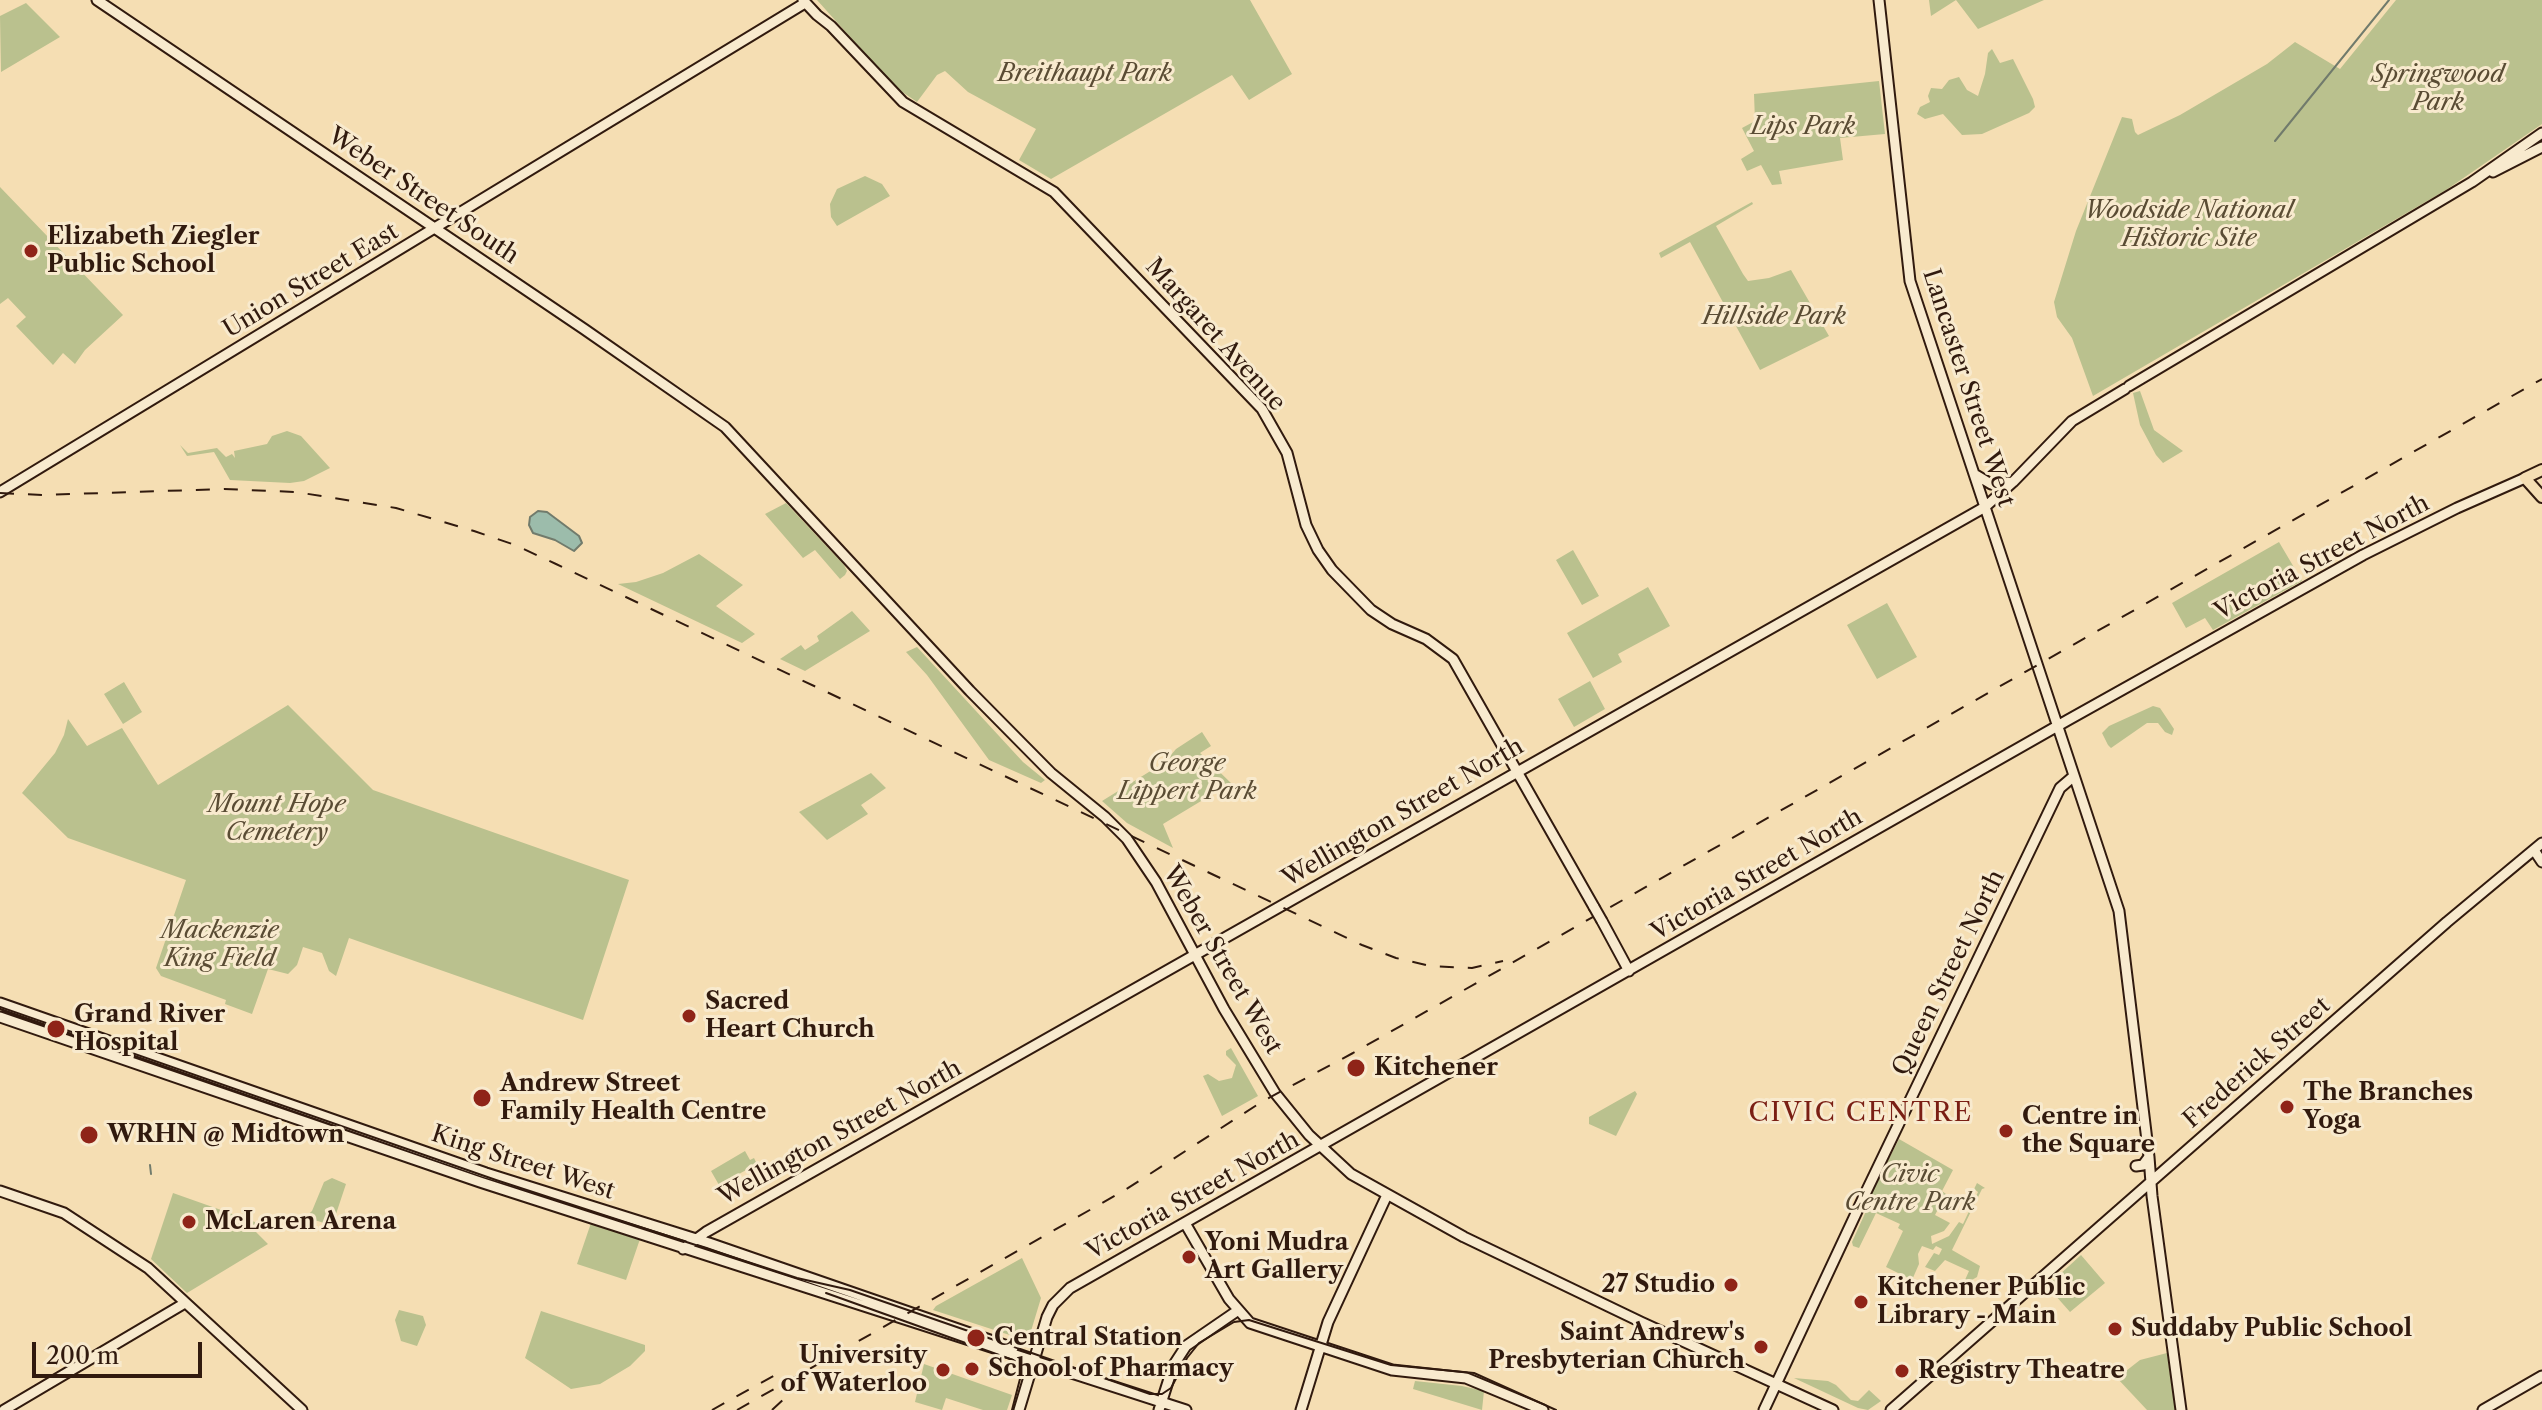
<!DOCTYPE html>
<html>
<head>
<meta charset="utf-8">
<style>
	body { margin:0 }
	#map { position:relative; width:2542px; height:1410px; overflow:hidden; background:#f5deb3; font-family:"Libre Caslon Text",serif }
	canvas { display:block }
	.scale { position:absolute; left:32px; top:1342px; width:170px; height:36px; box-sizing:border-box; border:4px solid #311a0e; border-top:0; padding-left:10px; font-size:24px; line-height:28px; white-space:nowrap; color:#311a0e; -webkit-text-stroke:6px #f8eace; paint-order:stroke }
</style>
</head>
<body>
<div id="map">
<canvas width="2542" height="1410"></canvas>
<div class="scale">200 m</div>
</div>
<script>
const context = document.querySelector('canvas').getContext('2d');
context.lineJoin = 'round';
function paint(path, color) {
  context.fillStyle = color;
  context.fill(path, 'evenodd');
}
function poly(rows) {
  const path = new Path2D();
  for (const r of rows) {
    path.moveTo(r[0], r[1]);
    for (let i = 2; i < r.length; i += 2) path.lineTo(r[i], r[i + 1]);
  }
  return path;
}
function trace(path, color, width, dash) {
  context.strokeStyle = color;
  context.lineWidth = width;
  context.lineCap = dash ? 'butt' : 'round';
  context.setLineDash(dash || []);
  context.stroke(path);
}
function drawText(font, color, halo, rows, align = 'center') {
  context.font = font + ' "Libre Caslon Text",serif';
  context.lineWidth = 6;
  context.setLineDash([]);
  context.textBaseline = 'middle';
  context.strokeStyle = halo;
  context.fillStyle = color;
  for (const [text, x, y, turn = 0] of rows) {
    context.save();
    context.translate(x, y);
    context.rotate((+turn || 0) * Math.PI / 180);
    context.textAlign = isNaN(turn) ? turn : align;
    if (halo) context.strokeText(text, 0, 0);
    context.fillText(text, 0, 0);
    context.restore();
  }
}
const green = poly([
	[817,0,1250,0,1292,74,1249,100,1232,75,1051,179,1019,160,1036,129,968,92,945,71,937,75,917,102,895,87],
	[1929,0,2044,0,1978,29,1956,0,1931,16],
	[2396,0,2542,0,2542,124,2446,190,2093,396,2072,338,2057,317,2054,302,2076,231,2122,117,2132,119,2135,132,2138,135,2180,115,2267,64,2295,42,2340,69],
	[26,3,60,37,1,72,0,16],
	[1992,49,2000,63,2013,59,2033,99,2035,107,2029,113,1982,134,1962,135,1943,114,1925,119,1917,114,1920,107,1930,102,1928,96,1931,88,1942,89,1949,80,1959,77,1967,90,1978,96,1985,74,1988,53],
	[1879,81,1885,134,1840,138,1843,160,1779,171,1782,184,1772,185,1761,165,1747,171,1741,159,1754,151,1742,128,1755,121,1754,94],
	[865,176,882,184,890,196,837,226,831,217,830,204,837,189],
	[0,187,123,315,85,350,75,364,63,353,53,365,16,326,26,317,8,298,0,304],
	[1752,202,1753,204,1716,226,1743,274,1748,281,1769,278,1791,270,1829,336,1760,370,1690,242,1661,258,1659,253],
	[2140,391,2154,430,2183,451,2163,463,2156,455,2140,425,2133,393],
	[287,431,301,436,330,468,304,481,290,483,230,480,214,452,187,456,180,445,188,453,217,448,226,457,232,454,235,458,234,451,267,444,272,436],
	[786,503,844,565,847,571,845,575,840,579,815,550,803,558,765,514],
	[2279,542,2302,581,2213,630,2205,618,2186,628,2172,603],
	[1573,550,1599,596,1582,605,1556,560],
	[699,554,743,585,716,606,755,634,742,643,618,584,636,582,663,573],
	[1648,587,1670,626,1618,654,1622,662,1593,678,1567,633],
	[1887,603,1917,657,1877,679,1847,625],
	[852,611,870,631,805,671,780,659,801,645,805,650,819,641,817,636],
	[917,647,1023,762,1045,780,1041,783,989,760,927,675,906,652],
	[1590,681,1605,709,1574,727,1558,699],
	[124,682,142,712,123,724,104,694],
	[288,705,373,790,629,880,583,1020,349,938,336,976,329,971,322,953,303,947,297,965,288,974,268,969,252,1014,225,1004,226,1000,161,976,156,968,186,880,68,838,22,793,55,753,64,735,68,719,87,746,122,728,158,785],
	[2153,706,2160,708,2174,729,2172,735,2165,732,2158,723,2147,723,2111,748,2108,745,2102,733,2109,726],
	[1202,732,1211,746,1200,753,1231,783,1163,824,1173,848,1127,823,1102,801,1165,762,1176,749],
	[871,773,886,788,861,805,868,814,827,840,799,812],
	[1231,1048,1258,1096,1222,1116,1203,1076,1208,1074,1219,1081,1232,1078,1236,1065,1226,1055,1226,1051],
	[1635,1091,1637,1094,1616,1136,1589,1124,1589,1117],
	[1899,1139,1953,1170,1942,1191,1946,1194,1935,1215,1950,1223,1944,1231,1931,1236,1932,1244,1949,1236,1959,1222,1963,1224,1978,1192,1974,1189,1977,1183,1985,1188,1982,1189,1952,1250,1980,1266,1977,1277,1970,1281,1965,1280,1969,1271,1945,1260,1935,1271,1925,1267,1934,1253,1939,1255,1942,1249,1936,1246,1933,1250,1922,1246,1918,1254,1919,1264,1912,1280,1886,1267,1903,1231,1898,1228,1900,1224,1876,1213,1859,1248,1853,1246,1852,1242,1867,1209,1864,1208],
	[745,1151,750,1160,754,1158,757,1164,719,1185,711,1171],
	[332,1178,346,1184,332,1226,318,1221,302,1220,312,1211,324,1182],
	[173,1193,255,1222,256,1232,268,1244,187,1293,151,1259],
	[591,1223,640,1239,626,1280,577,1264],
	[2081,1255,2105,1283,2070,1312,2047,1286],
	[1022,1258,1041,1298,1028,1341,933,1310,936,1306],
	[399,1310,423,1316,426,1325,417,1346,401,1341,395,1320],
	[541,1311,645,1345,645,1351,630,1366,600,1384,571,1389,525,1358],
	[2167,1353,2175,1410,2147,1410,2117,1378,2140,1360],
	[924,1364,1012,1395,1007,1410,983,1410,946,1398,942,1410,915,1402],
	[1794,1378,1828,1381,1836,1385,1851,1400,1858,1401,1869,1390,1881,1401,1868,1410,1858,1408],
	[1415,1381,1462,1386,1484,1391,1482,1410,1413,1389]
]);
const water = poly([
	[538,511,547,512,579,536,582,543,574,551,555,540,533,533,529,525,530,517,538,511]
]);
const stream = poly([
	[2275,141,2389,0],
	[150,1165,151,1174]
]);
const secondary = poly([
	[97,0,584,329,725,427,970,691,1051,773,1105,817,1127,839,1156,882,1224,1009,1275,1093,1309,1135,1351,1174,1464,1237,1641,1322,1833,1410],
	[803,0,817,15,831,26,903,102,1054,192,1262,409,1287,453,1306,525,1318,550,1332,570,1371,610,1392,624,1426,639,1453,659,1594,907],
	[1879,0,1910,281,2119,911,2149,1157,2152,1196,2181,1410],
	[2493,172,2542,147],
	[2129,386,2472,182,2542,133],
	[1976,475,1991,484,2013,482],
	[0,492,805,3],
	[2534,850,2542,862],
	[1602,921,1629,971],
	[0,1003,486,1173,709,1243,1013,1348],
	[0,1017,480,1182,1186,1410],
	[2136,1166,2143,1165,2149,1157],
	[0,1191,64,1213,148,1268,302,1410],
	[1185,1223,1229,1299,1250,1323,1392,1370,1466,1378,1543,1410],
	[683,1249,706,1232,1985,507,2013,482,2072,421,2125,389],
	[4,1410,185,1303],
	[1019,1410,1047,1317,1053,1305,1070,1288,2068,720,2363,555,2457,508,2525,478],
	[1159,1410,1173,1366,1186,1346,1237,1311],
	[1301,1410,1328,1322,1387,1195],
	[1764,1410,1866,1192,2060,788,2074,776],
	[1891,1410,2447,922,2542,843],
	[2483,1410,2542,1376]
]);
const primary = poly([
	[2542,470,2525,478,2542,497]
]);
const tram = poly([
	[0,1007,496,1180,797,1278,850,1290,1150,1394,1162,1394,1171,1388,1187,1358,1199,1343,1234,1322,1249,1320,1391,1365,1474,1373,1556,1410],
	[826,1293,1013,1360,1018,1366,1021,1375,1012,1410]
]);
const rail = poly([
	[0,493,42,495,224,489,296,492,396,508,474,531,515,545,556,564,1362,945,1396,958,1430,966,1472,968,1503,961],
	[712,1410,777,1374],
	[737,1410,1125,1190,1263,1101,1353,1053,2542,379],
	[772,1410,801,1383]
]);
const secondaryBridge = poly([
	[1594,907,1602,921]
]);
const markers = [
	[31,251,8,"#8f2418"],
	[689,1016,8,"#8f2418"],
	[56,1029,10,"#8f2418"],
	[1356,1068,10,"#8f2418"],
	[482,1098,10,"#8f2418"],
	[2287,1107,8,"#8f2418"],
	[2006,1131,8,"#8f2418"],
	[89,1135,10,"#8f2418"],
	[189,1222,8,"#8f2418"],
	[1189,1257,8,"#8f2418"],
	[1731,1285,8,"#8f2418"],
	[1861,1302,8,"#8f2418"],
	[2115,1329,8,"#8f2418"],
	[976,1338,10,"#8f2418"],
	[1761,1347,8,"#8f2418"],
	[972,1369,8,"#8f2418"],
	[943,1370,8,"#8f2418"],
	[1902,1371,8,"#8f2418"]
];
const parkNames = [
	["Breithaupt Park",1085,74],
	["Springwood",2438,75],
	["Park",2438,103],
	["Lips Park",1803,127],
	["Woodside National",2189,211],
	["Historic Site",2189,239],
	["Hillside Park",1774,317],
	["George",1187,764],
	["Lippert Park",1187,792],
	["Mount Hope",277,805],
	["Cemetery",277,833],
	["Mackenzie",220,931],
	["King Field",220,959],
	["Civic",1910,1175],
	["Centre Park",1910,1203]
];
const streetNames = [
	["Weber Street South",423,196,34],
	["Union Street East",311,281,-31],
	["Margaret Avenue",1215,335,48],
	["Lancaster Street West",1968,388,72],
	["Victoria Street North",2322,558,-28],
	["Wellington Street North",1403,813,-30],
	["Victoria Street North",1757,875,-30],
	["Weber Street West",1222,960,60],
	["Queen Street North",1949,973,-64],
	["Frederick Street",2257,1063,-41],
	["Wellington Street North",840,1133,-29],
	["King Street West",523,1163,18],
	["Victoria Street North",1193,1196,-29]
];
const poiNames = [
	["Elizabeth Ziegler",47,237],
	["Public School",47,265],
	["Sacred",705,1002],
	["Heart Church",705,1030],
	["Grand River",74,1015],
	["Hospital",74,1043],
	["Kitchener",1374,1068],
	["Andrew Street",500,1084],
	["Family Health Centre",500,1112],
	["The Branches",2303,1093],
	["Yoga",2303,1121],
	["Centre in",2022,1117],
	["the Square",2022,1145],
	["WRHN @ Midtown",107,1135],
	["McLaren Arena",205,1222],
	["Yoni Mudra",1205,1243],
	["Art Gallery",1205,1271],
	["27 Studio",1715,1285,"right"],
	["Kitchener Public",1877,1288],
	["Library - Main",1877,1316],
	["Suddaby Public School",2131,1329],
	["Saint Andrew's",1745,1333,"right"],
	["Presbyterian Church",1745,1361,"right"],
	["Central Station",994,1338],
	["University",927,1356,"right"],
	["of Waterloo",927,1384,"right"],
	["School of Pharmacy",988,1369],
	["Registry Theatre",1918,1371]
];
const neighbourhoodNames = [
	["CIVIC CENTRE",1861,1113]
];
paint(green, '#bac18e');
paint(water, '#9cbcab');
trace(water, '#717b6c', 2);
trace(stream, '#717b6c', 2);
trace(secondary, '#311a0e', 13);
trace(primary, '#311a0e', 14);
trace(secondary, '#f8eace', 9);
trace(primary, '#f5deb3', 10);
trace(tram, '#311a0e', 2);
trace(rail, '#311a0e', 2, [14, 14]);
trace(secondaryBridge, '#311a0e', 13, []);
trace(secondaryBridge, '#f8eace', 9);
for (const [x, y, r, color] of markers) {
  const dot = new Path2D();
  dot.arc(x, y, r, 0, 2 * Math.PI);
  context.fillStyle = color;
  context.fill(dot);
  trace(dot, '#f8eace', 3);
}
drawText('italic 24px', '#5a4c34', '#f8eace', parkNames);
drawText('24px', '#311a0e', '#f8eace', streetNames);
drawText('bold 24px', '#311a0e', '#f8eace', poiNames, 'left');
context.letterSpacing = '2px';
drawText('26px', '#7a1f14', '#f8eace', neighbourhoodNames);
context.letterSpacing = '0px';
</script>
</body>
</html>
